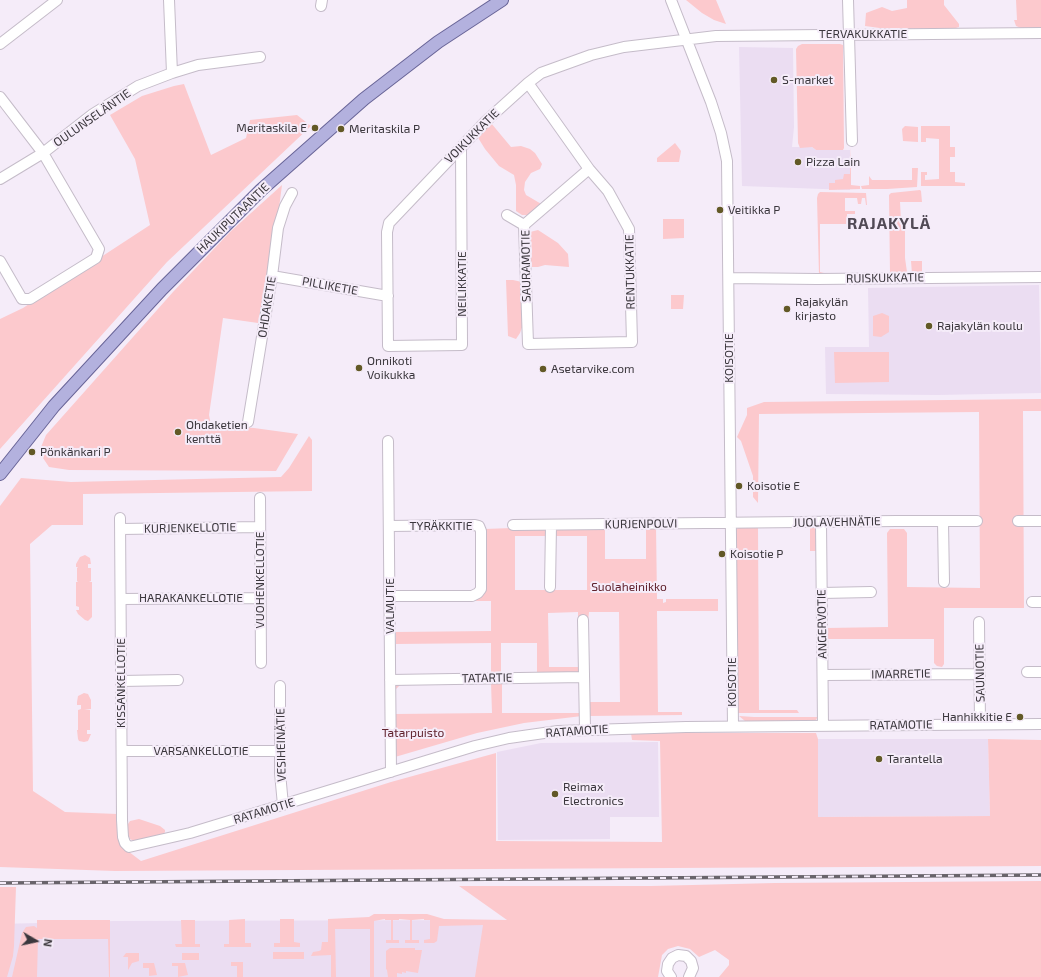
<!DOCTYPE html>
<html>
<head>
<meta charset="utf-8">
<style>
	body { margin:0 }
	#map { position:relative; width:1041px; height:977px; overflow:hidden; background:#f5ecf9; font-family:"Exo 2",sans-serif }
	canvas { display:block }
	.north { position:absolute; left:16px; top:921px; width:40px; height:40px; -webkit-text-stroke:3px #f5ecf9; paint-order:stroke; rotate:99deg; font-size:11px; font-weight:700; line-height:16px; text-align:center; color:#3b373d }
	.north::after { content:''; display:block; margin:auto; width:14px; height:18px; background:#3b373d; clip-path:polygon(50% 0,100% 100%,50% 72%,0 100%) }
</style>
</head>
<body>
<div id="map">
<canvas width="1041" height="977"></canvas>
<div class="north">N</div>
</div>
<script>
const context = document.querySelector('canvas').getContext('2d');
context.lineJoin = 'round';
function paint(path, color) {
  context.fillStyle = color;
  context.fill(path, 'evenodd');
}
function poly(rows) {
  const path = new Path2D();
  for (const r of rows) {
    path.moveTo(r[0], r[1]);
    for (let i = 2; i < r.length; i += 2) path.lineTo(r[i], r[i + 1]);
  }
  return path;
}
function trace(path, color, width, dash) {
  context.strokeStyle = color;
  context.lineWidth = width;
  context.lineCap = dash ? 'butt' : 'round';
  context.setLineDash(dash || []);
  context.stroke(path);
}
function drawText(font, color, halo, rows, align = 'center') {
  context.font = font + ' "Exo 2",sans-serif';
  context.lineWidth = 4;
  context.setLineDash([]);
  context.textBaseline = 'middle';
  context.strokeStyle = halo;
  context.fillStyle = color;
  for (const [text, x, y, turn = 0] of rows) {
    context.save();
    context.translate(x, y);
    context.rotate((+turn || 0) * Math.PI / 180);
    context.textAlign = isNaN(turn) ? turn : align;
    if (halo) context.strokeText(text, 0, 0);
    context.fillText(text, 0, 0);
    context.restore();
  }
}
const built = poly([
	[739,47,793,48,794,127,792,147,812,147,816,150,850,150,850,190,742,186],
	[1039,285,1041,393,937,395,826,394,825,347,869,347,868,288],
	[818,739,988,739,990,816,818,817],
	[658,742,659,817,610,817,610,839,498,840,497,752,541,743],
	[508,920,507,977,0,977,0,924,114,921]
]);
const green = poly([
	[686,0,716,0,726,24,714,20,702,13],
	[907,0,944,0,944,5,959,24,959,27,956,28,887,29,865,26,866,13,882,7,892,11,907,8],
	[1016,0,1041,0,1041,28,1021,28,1016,26,1014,20,1017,20],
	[802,44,840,44,843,45,844,148,843,150,816,150,812,147,800,148,798,143,796,49,798,46],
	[184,84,211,155,246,138,250,120,297,115,311,126,167,262,0,449,0,319,23,308,150,225,135,159,110,115,142,96,174,86],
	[491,123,511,147,521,146,530,149,535,153,542,164,540,169,531,173,525,182,524,190,526,195,543,205,531,215,522,215,516,211,516,185,514,175,499,166,485,149,477,136],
	[905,126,918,127,918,142,903,141,902,129],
	[921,126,950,126,950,147,955,147,955,157,950,157,950,172,955,172,955,182,965,183,965,186,921,186,921,172,927,172,927,175,925,175,925,180,939,179,939,139,926,138,926,142,921,142],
	[675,143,681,151,679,162,657,162,657,158],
	[851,147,851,185,860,186,860,189,829,190,829,183,835,183,835,180,843,179,844,174,850,174],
	[912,168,918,168,917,187,887,189,862,189,861,186,869,185,869,176,872,180,912,180],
	[282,185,279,208,258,323,223,318,209,415,211,425,254,428,298,434,276,471,69,470,49,467,39,452,46,435,173,292,230,232],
	[920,190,921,191,922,202,900,202,901,221,905,221,905,258,907,272,906,273,890,274,889,195,891,193],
	[820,192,866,193,867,205,866,205,865,198,862,198,861,204,858,204,857,198,845,198,845,211,855,211,855,214,847,214,847,224,820,224,820,272,824,273,824,274,819,275,817,198,818,194],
	[663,219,684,219,684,238,663,239],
	[538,230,558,243,568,254,569,267,545,265,538,267,530,267,532,251,530,232],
	[911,261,922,261,922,274,912,274],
	[506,280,513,280,522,282,524,322,520,333,516,339,508,336],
	[671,295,684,295,683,309,671,309],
	[882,313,889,316,889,332,881,337,873,336,873,316],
	[834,352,889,352,889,382,835,383],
	[1041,399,1041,411,1023,411,1024,608,944,608,944,664,942,667,937,666,934,663,934,639,827,639,827,628,888,627,887,533,890,529,904,529,907,533,907,587,980,588,979,412,759,414,758,503,753,497,753,476,741,441,737,437,747,415,747,408,764,402],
	[309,436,312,440,312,491,83,494,83,525,52,525,30,544,33,791,65,812,118,814,120,845,141,861,391,782,496,753,496,841,662,842,660,741,632,740,631,733,816,733,818,739,818,817,990,816,988,739,1041,740,1041,866,115,871,0,867,0,506,21,478,71,482,281,477,289,468],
	[646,526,656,526,657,599,663,599,663,603,666,602,666,599,718,599,718,611,657,611,658,712,682,712,682,715,589,716,589,702,620,702,619,612,589,612,588,622,581,622,578,625,578,612,548,613,549,667,581,667,580,672,577,673,537,673,537,643,501,643,501,673,491,673,491,643,396,644,396,632,491,631,491,601,476,601,484,529,541,527,544,528,548,533,548,536,515,536,515,590,587,590,587,536,553,536,555,530,558,527,605,527,605,559,646,559],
	[813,526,818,532,817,550,815,551,810,551,810,527,758,527,759,710,797,710,799,713,738,713,735,531,739,527],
	[85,555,90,558,91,564,88,564,88,568,91,568,91,581,89,582,92,582,92,617,88,621,85,620,78,614,76,610,79,610,79,607,76,606,76,582,78,582,77,581,77,568,78,567,76,567,76,564,80,557],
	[512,681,512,683,502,683,502,713,579,713,579,688,581,688,582,716,524,723,477,733,395,757,395,685,401,684,396,689,396,714,492,713,491,683],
	[84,693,88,694,91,700,91,709,84,710,90,710,90,730,87,730,87,734,91,734,88,741,84,742,79,741,78,739,77,730,81,730,78,730,78,710,81,709,81,705,77,705,77,702,78,696],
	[739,716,754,717,818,717,815,721,749,722,745,721],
	[139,819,160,826,165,830,165,832,163,835,134,841,130,839,128,834,127,829,128,824,130,821],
	[1041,881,1041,977,719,977,729,965,729,960,715,950,699,957,690,949,678,946,668,949,662,955,658,977,475,977,483,925,439,926,437,941,434,943,424,943,424,940,430,939,430,920,424,920,424,919,412,920,412,940,419,940,419,943,405,943,405,940,410,940,410,920,399,919,399,920,393,920,393,940,399,940,399,943,386,943,386,940,391,940,391,920,385,920,385,919,374,921,374,977,370,977,370,929,335,929,336,977,331,977,331,955,311,956,313,952,319,951,321,950,322,942,328,942,328,919,369,917,374,914,427,914,444,919,507,920,459,886,651,886,775,883],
	[0,887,16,887,14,946,13,956,7,977,0,977],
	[245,919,245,943,251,943,251,947,224,947,224,944,229,944,229,920],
	[280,919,294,919,294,942,300,943,300,947,274,947,274,943,280,943],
	[37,920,110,920,110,977,109,977,108,939,38,939,37,977,12,977,22,933,26,927,34,926,37,928],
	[181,920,195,920,195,944,200,944,200,947,176,947,175,944,182,944],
	[390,948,415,948,415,950,422,950,418,973,406,971,406,973,402,972,402,974,397,973,397,977,388,977,387,970,386,969,386,951],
	[273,952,304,952,304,959,273,959],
	[126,953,139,953,139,961,132,963,128,970,128,957,123,957],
	[182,953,199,953,199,960,182,960],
	[231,962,243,962,243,977,237,977,237,966,231,966],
	[143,963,154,963,157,975,149,976,149,968,143,968],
	[172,963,185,963,188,975,178,977,178,966,172,966]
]);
const minor = poly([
	[169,0,172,73],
	[671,0,711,102,721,133,727,161,733,726],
	[848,0,852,141],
	[321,6,322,0],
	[0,44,57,0],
	[528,83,589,169,608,191,629,229,632,342,528,344,524,225,589,169],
	[0,97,43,153,99,249,96,258,30,299,22,299,0,261],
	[461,148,462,345,388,346,387,232,389,223,486,121,528,83,541,73,591,55,624,47,716,36,1041,33],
	[0,179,43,153,93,114,138,86,172,73,198,65,260,57],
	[507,215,524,225],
	[272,276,388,296],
	[729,278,817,279,1041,277],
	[248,422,272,276,278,228,285,206,292,193],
	[388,441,391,772],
	[260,498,261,663],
	[120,518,122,820,123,837,125,843,129,847,190,833,475,746,509,738,558,731,686,727,1041,724],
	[1018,521,1041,521],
	[943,522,944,582],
	[821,523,823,726],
	[513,525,897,521,977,521],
	[389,526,475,525,479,526,481,531,481,589,478,593,472,596,389,596],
	[121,529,260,527],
	[550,587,551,525],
	[822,593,871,592],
	[121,599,260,598],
	[1032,602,1041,602],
	[583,620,585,729],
	[979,622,980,724],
	[1027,672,1041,672],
	[823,675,980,674],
	[390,680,584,677],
	[121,681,178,680],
	[280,686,280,773,283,805],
	[122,751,280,751],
	[671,977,667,971,668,964,672,958,678,955,686,956,691,961,693,968,689,977]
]);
const major = poly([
	[0,474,54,406,162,289,261,190,364,99,438,42,502,0]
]);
const rail = poly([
	[0,883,1041,875]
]);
const markers = [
	[774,80,4,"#625926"],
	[315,128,4,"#625926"],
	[341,129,4,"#625926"],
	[798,162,4,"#625926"],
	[720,210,4,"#625926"],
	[787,309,4,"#625926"],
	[929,326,4,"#625926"],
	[359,368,4,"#625926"],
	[543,369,4,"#625926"],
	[178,432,4,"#625926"],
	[32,452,4,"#625926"],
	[739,486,4,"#625926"],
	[722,554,4,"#625926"],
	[1020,717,4,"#625926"],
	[879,759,4,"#625926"],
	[555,794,4,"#625926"]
];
const streetNames = [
	["TERVAKUKKATIE",863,34],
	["OULUNSELÄNTIE",92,118,-35],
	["VOIKUKKATIE",472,136,-45],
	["HAUKIPUTAANTIE",233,218,-44],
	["SAURAMOTIE",526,266,-91],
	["RENTUKKATIE",630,272,-91],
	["RUISKUKKATIE",885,278,-1],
	["NEILIKKATIE",462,284,-90],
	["PILLIKETIE",330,286,10],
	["OHDAKETIE",267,307,-81],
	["KOISOTIE",729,358,-90],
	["JUOLAVEHNÄTIE",837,522,-1],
	["KURJENPOLVI",641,524,-1],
	["TYRÄKKITIE",441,526],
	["KURJENKELLOTIE",190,528,-1],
	["VUOHENKELLOTIE",260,580,-90],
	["HARAKANKELLOTIE",191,598],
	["VALMUTIE",390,606,-90],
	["ANGERVOTIE",822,624,-91],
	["SAUNIOTIE",980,673,-91],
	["IMARRETIE",901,674,-1],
	["TATARTIE",487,678,-1],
	["KOISOTIE",732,682,-90],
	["KISSANKELLOTIE",121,683,-90],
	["RATAMOTIE",901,725,-1],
	["RATAMOTIE",577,731,-4],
	["VESIHEINÄTIE",281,745,-91],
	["VARSANKELLOTIE",201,751],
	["RATAMOTIE",264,811,-17]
];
const poiNames = [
	["S-market",782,80],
	["Meritaskila E",307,128,"right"],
	["Meritaskila P",349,129],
	["Pizza Lain",806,162],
	["Veitikka P",728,210],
	["Rajakylän",795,302],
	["kirjasto",795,316],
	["Rajakylän koulu",937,326],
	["Onnikoti",367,361],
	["Voikukka",367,375],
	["Asetarvike.com",551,369],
	["Ohdaketien",186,425],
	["kenttä",186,439],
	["Pönkänkari P",40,452],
	["Koisotie E",747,486],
	["Koisotie P",730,554],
	["Hanhikkitie E",1012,717,"right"],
	["Tarantella",887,759],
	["Reimax",563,787],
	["Electronics",563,801]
];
const parkNames = [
	["Suolaheinikko",629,587],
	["Tatarpuisto",413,733]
];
const districtNames = [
	["RAJAKYLÄ",889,224]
];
paint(built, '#ebddf2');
paint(green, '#fcc9cd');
trace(minor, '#c5bcc9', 12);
trace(major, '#686497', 14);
trace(minor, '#fff', 10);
trace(major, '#b3b1de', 12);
trace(rail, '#69646b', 3.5);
trace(rail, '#f5ecf9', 2, [6]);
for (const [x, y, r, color] of markers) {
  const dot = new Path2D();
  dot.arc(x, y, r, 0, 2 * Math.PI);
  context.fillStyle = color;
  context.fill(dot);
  trace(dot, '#f5ecf9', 1.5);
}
drawText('12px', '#3b373d', '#f5ecf9', streetNames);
drawText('12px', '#3b373d', '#f5ecf9', poiNames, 'left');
drawText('12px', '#61232e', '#f5ecf9', parkNames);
context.letterSpacing = '1px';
drawText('bold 16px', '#514a55', '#f5ecf9', districtNames);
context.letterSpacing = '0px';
</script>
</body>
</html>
